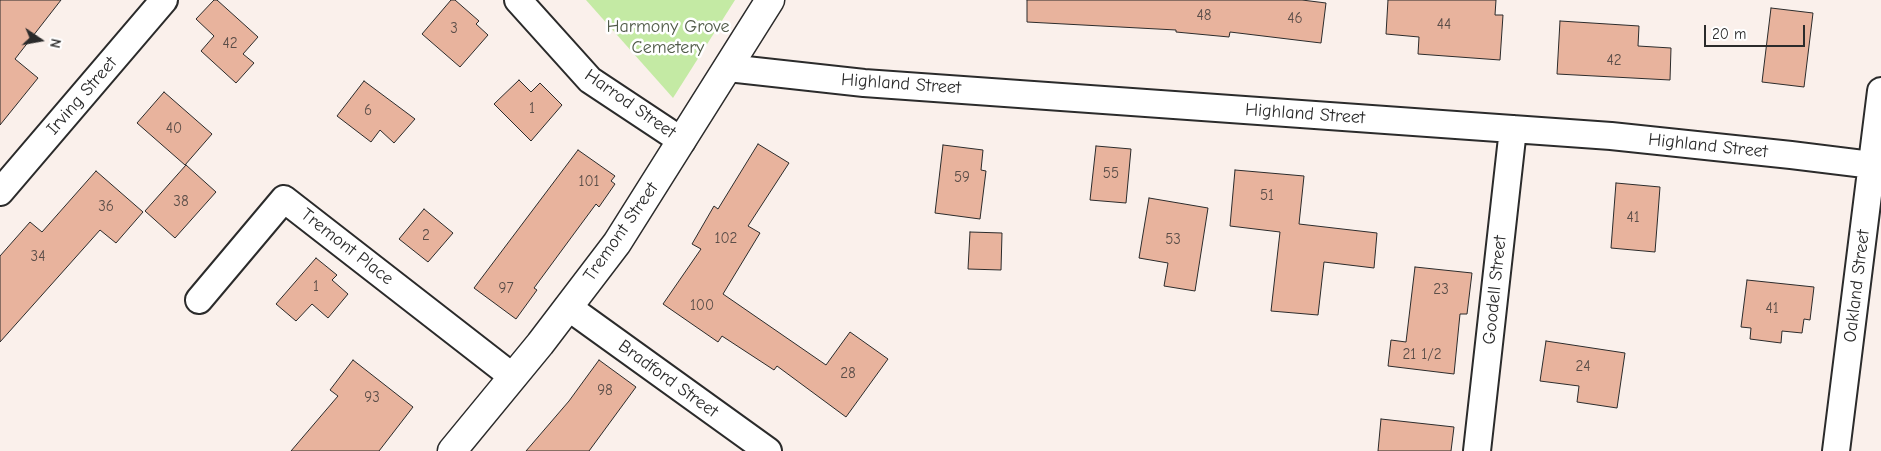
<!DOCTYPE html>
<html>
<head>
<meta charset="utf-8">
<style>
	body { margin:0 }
	#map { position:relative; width:1881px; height:451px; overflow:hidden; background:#faf0eb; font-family:"Comic Neue",sans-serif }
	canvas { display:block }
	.north { position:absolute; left:15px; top:15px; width:50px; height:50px; -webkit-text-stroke:4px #fff; paint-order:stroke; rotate:102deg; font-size:14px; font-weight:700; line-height:20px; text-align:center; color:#2b2b2b }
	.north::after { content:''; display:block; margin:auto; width:18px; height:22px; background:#2b2b2b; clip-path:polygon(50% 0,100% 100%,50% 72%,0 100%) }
	.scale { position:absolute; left:1704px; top:25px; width:101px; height:22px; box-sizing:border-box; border:2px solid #2b2b2b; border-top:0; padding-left:6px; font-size:15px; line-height:18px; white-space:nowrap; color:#2b2b2b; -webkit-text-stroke:4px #fff; paint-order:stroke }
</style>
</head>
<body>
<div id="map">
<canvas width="1881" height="451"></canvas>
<div class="north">N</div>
<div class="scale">20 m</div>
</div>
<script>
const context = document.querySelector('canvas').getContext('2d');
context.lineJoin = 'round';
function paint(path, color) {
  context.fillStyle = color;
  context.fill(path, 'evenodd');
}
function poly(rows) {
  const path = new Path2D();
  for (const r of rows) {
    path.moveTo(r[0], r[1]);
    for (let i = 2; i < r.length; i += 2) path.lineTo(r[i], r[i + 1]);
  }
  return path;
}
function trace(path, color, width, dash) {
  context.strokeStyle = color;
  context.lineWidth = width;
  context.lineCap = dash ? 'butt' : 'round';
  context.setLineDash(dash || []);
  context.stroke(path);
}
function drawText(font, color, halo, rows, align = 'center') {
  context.font = font + ' "Comic Neue",sans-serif';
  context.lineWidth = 5;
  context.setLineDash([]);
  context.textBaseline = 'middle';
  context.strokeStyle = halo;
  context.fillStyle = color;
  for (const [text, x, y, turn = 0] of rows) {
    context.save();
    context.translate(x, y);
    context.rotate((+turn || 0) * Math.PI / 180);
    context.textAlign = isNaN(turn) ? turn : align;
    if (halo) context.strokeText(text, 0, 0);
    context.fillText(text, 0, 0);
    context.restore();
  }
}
const green = poly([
	[586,0,735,0,673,98]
]);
const building = poly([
	[0,0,61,0,15,59,38,78,0,125,0,0],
	[214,0,217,0,258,37,243,54,254,63,236,83,201,51,214,36,196,19,214,0],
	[451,0,455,0,479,21,476,24,488,35,460,67,422,34,451,0],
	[1027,0,1302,0,1326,3,1321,43,1230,32,1229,37,1176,32,1176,30,1027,22,1027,0],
	[1388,0,1496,0,1495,15,1503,15,1500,60,1418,54,1419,37,1386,34,1388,0],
	[1771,8,1813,13,1804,87,1762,82,1771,8],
	[1560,21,1639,26,1638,46,1671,48,1670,80,1557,74,1560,21],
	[519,80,531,92,540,83,562,105,531,141,494,104,519,80],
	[364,81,415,119,394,143,380,130,371,142,337,116,364,81],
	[164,92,212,134,185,165,137,123,164,92],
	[758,144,789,163,748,226,760,233,723,294,826,365,850,332,888,359,846,417,777,366,774,370,722,336,718,342,663,304,701,249,692,244,714,206,718,209,758,144],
	[943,145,983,150,981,170,986,171,980,219,935,213,943,145],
	[1096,146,1131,149,1126,203,1090,200,1096,146],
	[578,150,615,176,611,181,615,184,599,207,596,204,576,231,534,288,537,290,516,319,474,288,578,150],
	[186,165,216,192,175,238,145,211,186,165],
	[1235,170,1304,176,1299,224,1377,233,1374,268,1324,262,1318,315,1271,311,1280,232,1230,226,1235,170],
	[96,171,143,212,116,243,100,230,0,342,0,256,30,222,42,232,96,171],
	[1616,183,1660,187,1655,252,1611,248,1616,183],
	[1149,198,1208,208,1195,291,1164,286,1168,263,1139,258,1149,198],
	[424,209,453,233,428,262,399,239,424,209],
	[970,232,1002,233,1001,270,968,269,970,232],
	[316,258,337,275,332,280,348,294,328,318,312,304,296,321,276,304,316,258],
	[1415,267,1472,273,1467,314,1460,314,1454,374,1388,366,1391,340,1406,342,1415,267],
	[1747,280,1814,287,1810,320,1804,319,1802,333,1782,331,1781,343,1750,339,1751,328,1741,327,1747,280],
	[1546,341,1625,353,1617,408,1577,402,1579,386,1540,381,1546,341],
	[353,360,413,407,379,451,291,451,338,396,330,390,353,360],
	[599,360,636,387,589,451,526,451,569,401,599,360],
	[1381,419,1454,427,1451,451,1378,451,1381,419]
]);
const street = poly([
	[518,0,590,80,682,141],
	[728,68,864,83,1611,136,1791,155,1881,166],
	[0,192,164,0],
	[199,300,284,199,513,377],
	[568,307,768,451],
	[1477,451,1513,129],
	[1836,451,1881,91]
]);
const secondary = poly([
	[452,451,540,344,617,243,770,0]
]);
const numberNames = [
	["48",1204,16],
	["46",1295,19],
	["44",1444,25],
	["3",454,29],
	["42",230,44],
	["42",1614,61],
	["1",532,109],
	["6",368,111],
	["40",174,129],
	["55",1111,174],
	["59",962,178],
	["101",589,182],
	["51",1267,196],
	["38",181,202],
	["36",106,207],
	["41",1633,218],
	["2",426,236],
	["102",726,239],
	["53",1173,240],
	["34",38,257],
	["1",316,287],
	["97",506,289],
	["23",1441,290],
	["100",702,306],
	["41",1772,309],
	["21 1/2",1422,355],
	["24",1583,367],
	["28",848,374],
	["98",605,391],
	["93",372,398]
];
const parkNames = [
	["Harmony Grove",668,27],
	["Cemetery",668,48]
];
const streetNames = [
	["Highland Street",901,84,4],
	["Irving Street",82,96,-49],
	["Harrod Street",630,104,35],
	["Highland Street",1305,114,4],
	["Highland Street",1708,146,6],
	["Tremont Street",621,232,-55],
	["Tremont Place",347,247,38],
	["Oakland Street",1857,286,-83],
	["Goodell Street",1495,290,-84],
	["Bradford Street",668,379,36]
];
paint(green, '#c4eaa4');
paint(building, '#e8b39d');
trace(building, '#2b2b2b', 1);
trace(street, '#2b2b2b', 30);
trace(secondary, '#2b2b2b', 31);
trace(street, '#fff', 26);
trace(secondary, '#fff', 28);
drawText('15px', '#5a4d48', null, numberNames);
drawText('18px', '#515b49', '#fff', parkNames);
drawText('18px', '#2b2b2b', '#fff', streetNames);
</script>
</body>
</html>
